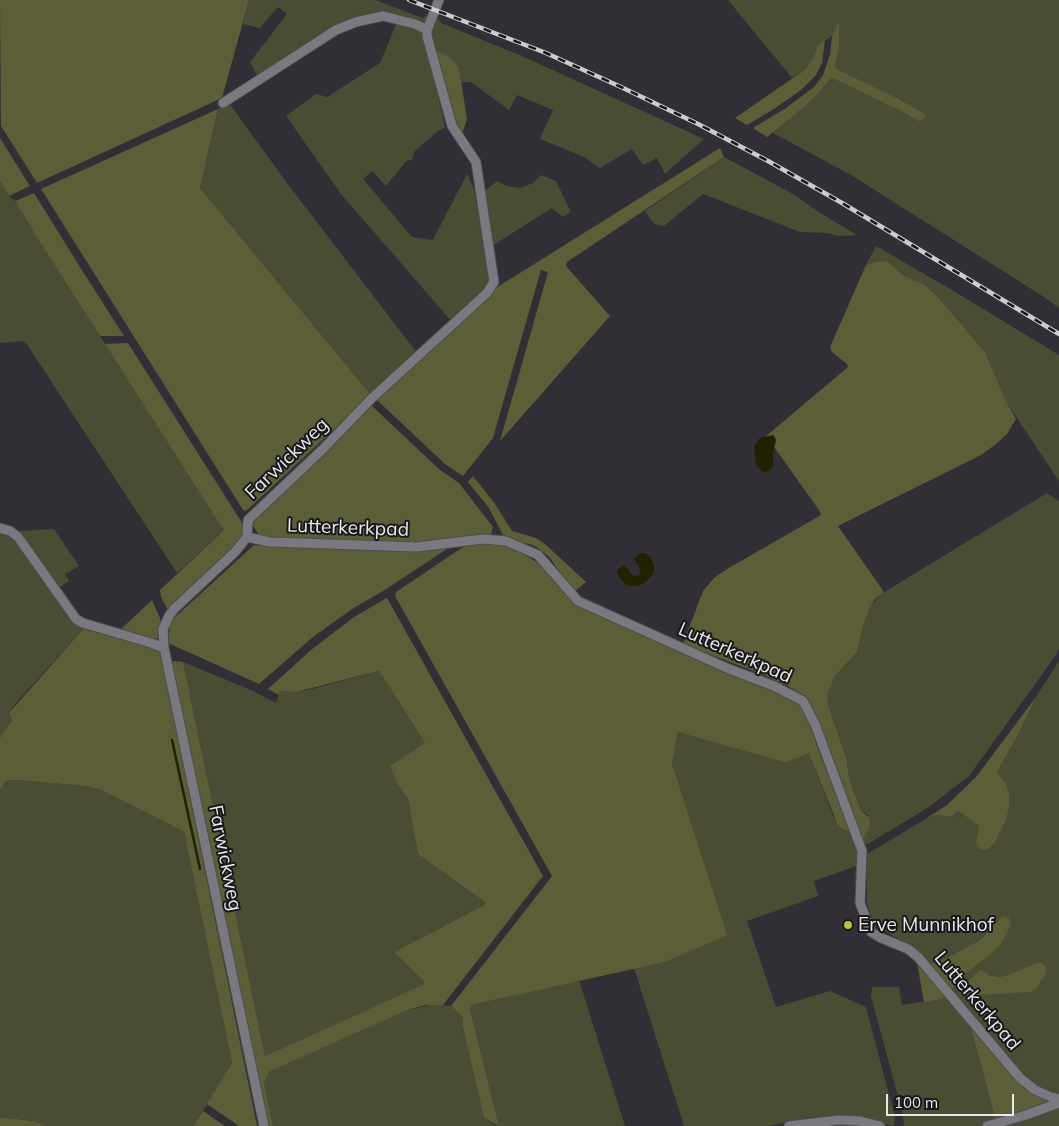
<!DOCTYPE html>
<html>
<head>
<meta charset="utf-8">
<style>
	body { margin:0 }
	#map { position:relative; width:1059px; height:1126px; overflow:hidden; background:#312f35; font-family:Mulish,sans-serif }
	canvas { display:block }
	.scale { position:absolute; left:886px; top:1094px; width:128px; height:22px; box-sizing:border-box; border:2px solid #e9e8eb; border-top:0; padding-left:6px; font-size:15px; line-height:18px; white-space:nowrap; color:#e9e8eb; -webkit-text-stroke:4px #18181a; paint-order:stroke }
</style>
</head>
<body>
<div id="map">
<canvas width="1059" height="1126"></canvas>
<div class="scale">100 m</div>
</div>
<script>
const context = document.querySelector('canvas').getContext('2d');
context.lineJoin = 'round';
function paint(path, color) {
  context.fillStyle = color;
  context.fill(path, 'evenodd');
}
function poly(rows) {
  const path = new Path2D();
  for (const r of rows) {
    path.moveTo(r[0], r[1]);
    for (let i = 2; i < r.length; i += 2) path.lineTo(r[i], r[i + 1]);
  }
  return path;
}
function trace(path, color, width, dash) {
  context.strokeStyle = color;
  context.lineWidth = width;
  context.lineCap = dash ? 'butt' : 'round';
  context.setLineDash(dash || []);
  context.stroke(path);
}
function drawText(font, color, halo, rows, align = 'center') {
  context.font = font + ' Mulish,sans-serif';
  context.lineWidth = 4;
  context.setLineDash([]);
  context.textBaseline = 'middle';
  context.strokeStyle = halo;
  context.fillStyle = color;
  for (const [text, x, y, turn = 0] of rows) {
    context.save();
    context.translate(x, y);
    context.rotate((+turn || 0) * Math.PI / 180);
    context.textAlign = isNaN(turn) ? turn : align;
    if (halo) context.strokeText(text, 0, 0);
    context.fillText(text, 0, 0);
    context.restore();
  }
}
const green = poly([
	[249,0,375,0,423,18,429,14,425,23,420,24,376,14,257,76,250,62,287,14,278,7,260,28,243,24],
	[728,0,1059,0,1059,308,1044,297,851,175,771,132,811,101,832,78,903,112,920,122,927,115,897,98,837,69,835,64,839,22,832,36,817,46,814,56,806,69,792,78],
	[437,17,441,23,522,56,704,139,665,174,657,158,643,165,632,149,600,168,584,157,540,139,553,110,517,95,509,110,471,82,461,82,459,68,434,50,430,34],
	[398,20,423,31,426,40,445,128,438,131,414,152,412,160,406,161,386,186,372,171,363,179,412,237,433,240,467,174,474,189,491,285,452,322,341,194,286,116,316,94,327,97,380,63],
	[229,103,290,187,417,353,371,395,200,188,218,109],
	[724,157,793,194,817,211,857,235,837,236,827,233,800,232,703,194,664,226,655,224,650,219,645,211],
	[541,175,556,181,571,212,563,217,552,208,492,246,482,193,497,181,507,186,520,188,533,183],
	[0,181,9,196,15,201,100,336,222,526,222,532,177,573,26,343,23,341,0,343],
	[876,246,957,293,1059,355,1059,481,1007,403,985,352,938,297,925,285,906,277,899,271,877,261,866,265],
	[1047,493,1059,501,1059,649,1056,655,969,776,929,807,866,845,863,840,870,826,868,815,861,811,849,778,847,760,827,702,827,696,835,676,857,652,864,623,871,605,881,594],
	[54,529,79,566,65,574,69,581,57,589,18,531],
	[0,533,14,538,68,617,84,628,16,703,9,713,12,720,0,738],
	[1059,661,1059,1097,1048,1094,1022,1076,951,991,960,978,973,966,1002,916,984,936,978,941,947,958,929,964,910,947,878,926,874,921,870,913,867,902,867,854,927,818,937,815,951,817,958,811,979,826,976,841,1006,784,997,772,1018,735,1036,697],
	[980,971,989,975,998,977,1009,975,961,990],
	[183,662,251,690,276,703,280,691,296,692,312,689,379,671,425,743,399,786,408,799,418,854,486,902,486,904,396,951,424,981,424,984,265,1056],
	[678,732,790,761,809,752,833,816,846,829,851,832,858,849,859,865,814,881,818,896,747,921,776,1007,830,991,866,1007,895,1117,894,1126,861,1119,830,1117,806,1118,769,1126,684,1126,634,968,665,962,675,775,672,764],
	[16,780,86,786,101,790,184,832,232,1063,220,1085,193,1126,46,1126,34,1121,0,1117,0,790,6,781],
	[579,980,625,1126,499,1126,470,1009,471,1005],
	[872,987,899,987,902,1005,947,998,970,1025,996,1121,980,1126,904,1126,903,1115,871,996],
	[434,1004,451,1006,463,1017,463,1028,484,1118,497,1126,273,1126,264,1082,269,1072,408,1010],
	[1059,1108,1059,1126,1002,1126]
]);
const forest = poly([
	[0,0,249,0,222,98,37,183,1,126],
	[839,21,839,47,835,64,837,69,897,98,927,115,920,122,903,112,832,78,811,101,767,137,753,128,786,108,814,87,823,75,830,55,832,36],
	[825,40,822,63,816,75,801,90,774,109,747,125,735,118,806,69,814,56,817,46],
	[434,50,448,56,459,68,467,119,459,143],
	[218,109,200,188,371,395,246,511,243,510,41,189],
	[0,138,30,186,9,196,0,181],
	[720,148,724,157,567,262,566,266,610,316,500,441,548,272,541,270,493,438,463,476,445,464,377,400,499,286],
	[34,193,80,267,124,336,100,336,40,242,15,201],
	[877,261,888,262,906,277,925,285,938,297,985,352,1007,403,1016,419,1007,434,996,444,981,455,838,526,884,592,875,599,871,605,864,623,857,652,835,676,827,696,828,705,847,760,849,778,861,811,870,818,870,826,863,840,812,707,806,697,788,686,764,675,683,644,703,591,714,578,727,569,821,515,819,510,774,447,776,442,770,436,765,437,848,367,847,364,832,352,830,347,866,265],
	[128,343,251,537,169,612,161,597,160,590,222,532,223,529,105,344],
	[371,405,440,470,459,483,493,527,491,534,420,543,260,537,250,521],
	[473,476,495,504,512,531,536,538,546,545,586,582,575,591,563,577,550,558,542,551,533,545,505,539,489,508,468,482],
	[491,542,508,545,535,561,545,568,579,604,589,611,778,690,801,703,808,718,820,754,851,832,841,828,837,823,809,753,790,761,784,762,678,732,672,764,727,935,665,962,471,1005,470,1009,499,1126,484,1118,463,1028,463,1017,451,1006,552,876,395,596,396,592,466,545],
	[254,545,405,551,447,549,383,591,352,609,313,637,259,684,168,643,170,624,174,618],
	[387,598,543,876,443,1005,425,1005,408,1010,269,1072,264,1082,273,1126,265,1126,170,665,174,661,183,662,265,1056,424,984,424,981,395,953,396,951,486,904,485,902,418,854,408,799,399,786,390,766,425,743,379,671,296,692,280,691,279,695,268,689,311,650,354,617],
	[152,600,160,618,162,635,159,638,152,639,118,632],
	[84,628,135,643,152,646,160,650,257,1126,239,1126,207,1104,232,1063,184,832,101,790,86,786,16,780,6,781,0,790,0,738,12,720,9,713],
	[1036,697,1018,735,997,772,1006,784,1009,794,1009,806,1006,820,994,843,988,849,981,849,977,846,976,841,979,826,958,811,951,817,937,815,927,818,947,805,976,777],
	[1002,916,1009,918,1011,925,1002,942,995,950,960,978,951,991,929,964,947,958,978,941,984,936],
	[917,963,931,979,947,998,924,1002],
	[1036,963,1041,963,1046,967,1046,973,1036,989,1030,992,960,996,961,990,967,982,980,970,989,975,998,977,1009,975],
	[970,1025,1024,1088,1051,1103,996,1121],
	[203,1111,225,1126,193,1126],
	[0,1117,34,1121,46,1126,0,1126]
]);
const water = poly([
	[773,435,776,439,773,453,773,466,770,471,763,472,756,465,754,446,760,438],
	[640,553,646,553,651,559,654,566,654,573,645,583,637,586,630,586,623,582,618,575,617,570,624,565,632,575,635,576,639,575,641,571,634,559]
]);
const stream = poly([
	[172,740,200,869]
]);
const street = poly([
	[223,103,336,30,356,22,383,16,415,24,427,30],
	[0,528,10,531,18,537,76,619,83,623,151,643,164,648],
	[247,537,270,542,417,547,483,539,506,541,538,555,578,601,729,669,774,686,803,701,815,724,862,851,860,903,871,932,881,938,908,949,918,957,1020,1078,1035,1090,1051,1097,1059,1099],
	[264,1126,164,648,163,629,169,616,174,609,235,552,247,537,248,520,322,450,371,399,487,293,494,282,476,162,452,126,427,36,427,30,439,0],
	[789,1126,839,1120,860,1121,880,1126],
	[987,1126,1026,1115,1059,1103]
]);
const rail = poly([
	[409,0,546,53,621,87,698,124,768,161,842,203,1059,334]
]);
const markers = [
	[848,925,5,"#bbc045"]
];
const streetNames = [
	["Farwickweg",287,459,-44],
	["Lutterkerkpad",348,528,2],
	["Lutterkerkpad",735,653,24],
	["Farwickweg",225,858,79],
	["Lutterkerkpad",977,1001,50]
];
const poiNames = [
	["Erve Munnikhof",858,925]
];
paint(green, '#4a4c34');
paint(forest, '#5c5e37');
paint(water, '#212200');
trace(stream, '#212200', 2.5);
trace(street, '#4f4d52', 11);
trace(street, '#7b7980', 9);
trace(rail, '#cdcbcf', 4.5);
trace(rail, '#18181a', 2.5, [8]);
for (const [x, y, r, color] of markers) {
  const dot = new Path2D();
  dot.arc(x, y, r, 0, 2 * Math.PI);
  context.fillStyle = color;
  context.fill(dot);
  trace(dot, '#18181a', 2);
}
drawText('19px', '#e9e8eb', '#18181a', streetNames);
drawText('19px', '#e9e8eb', '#18181a', poiNames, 'left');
</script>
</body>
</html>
